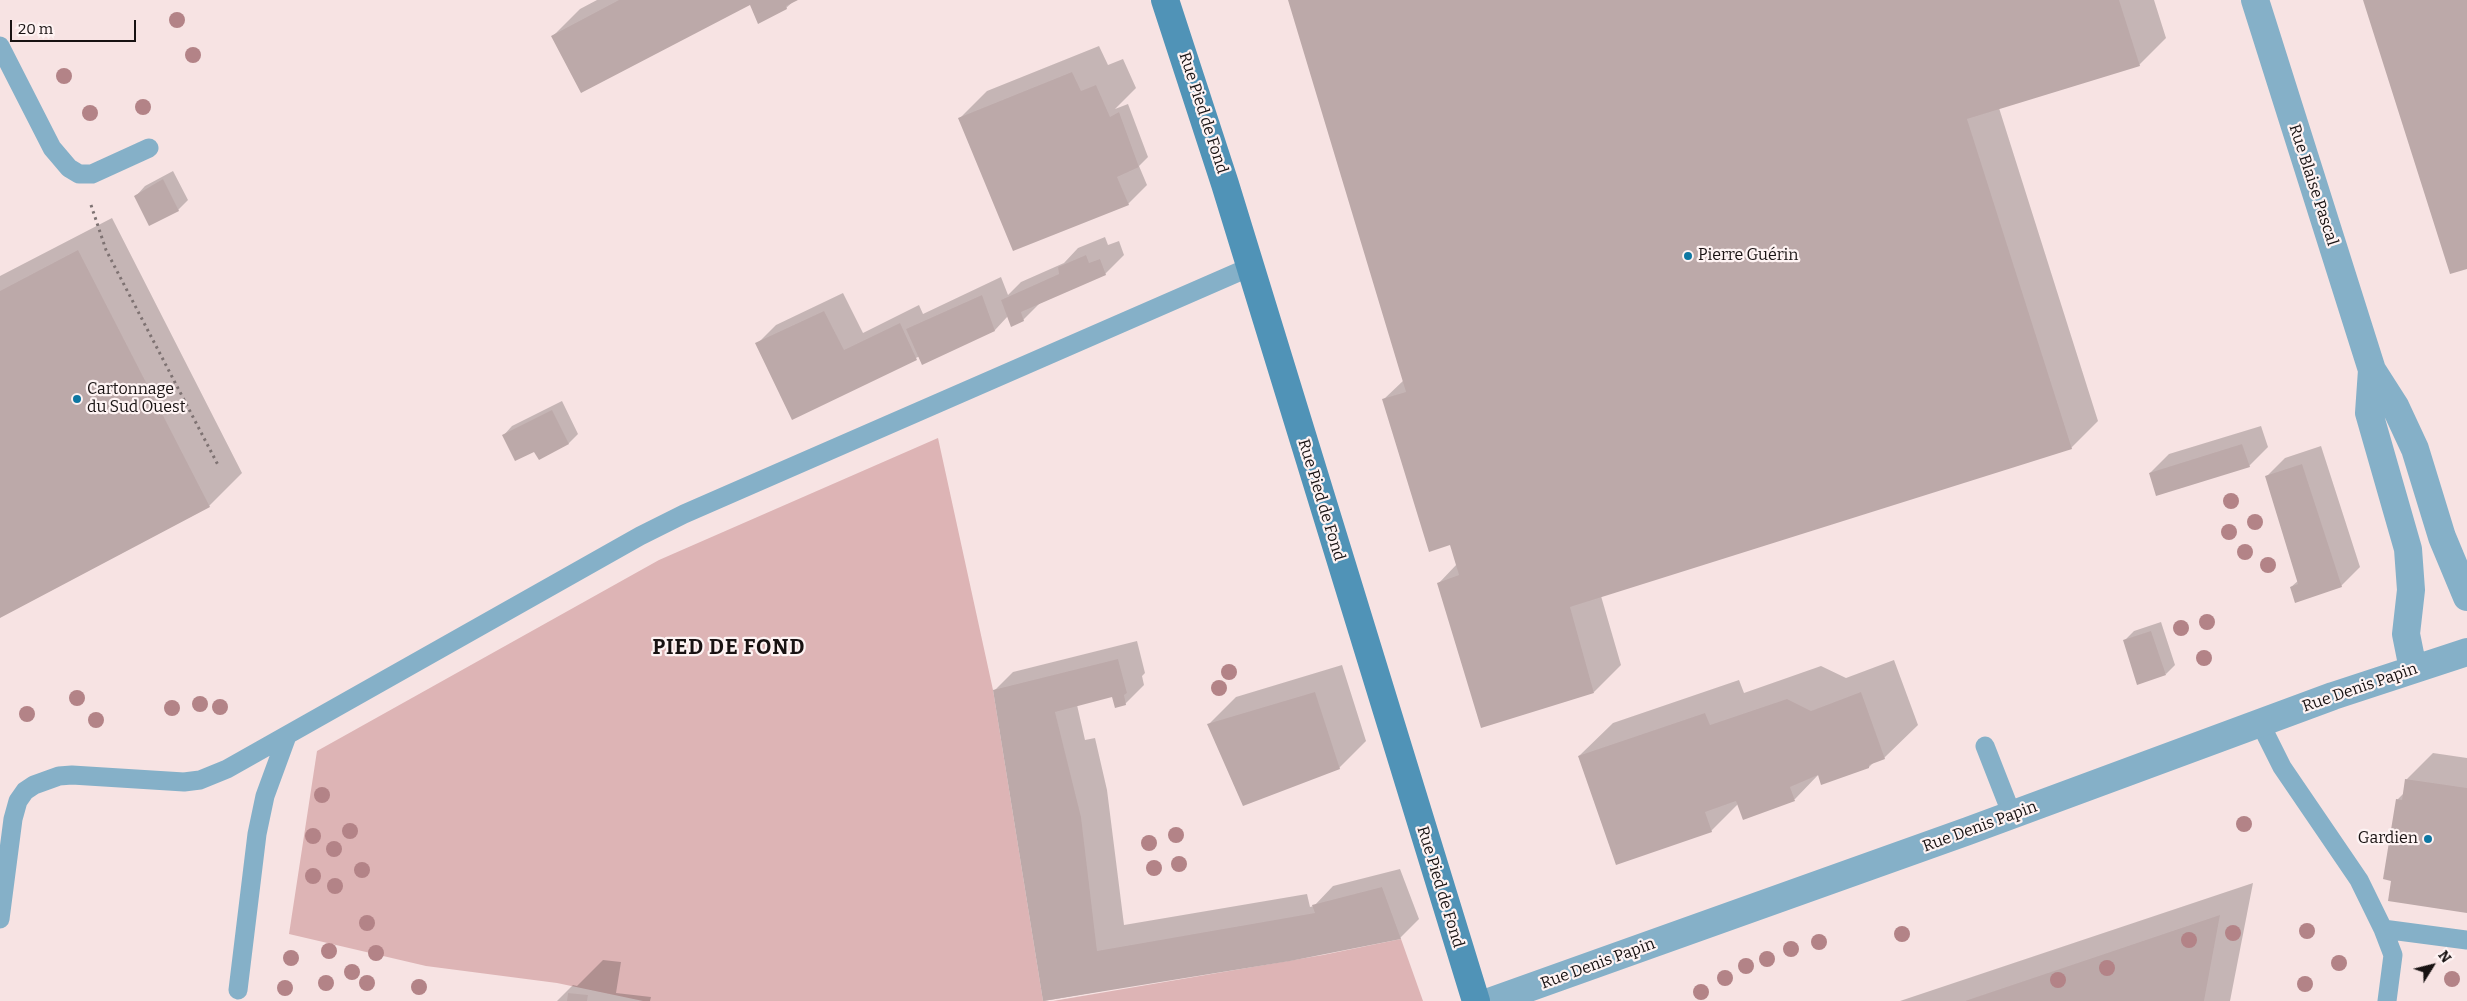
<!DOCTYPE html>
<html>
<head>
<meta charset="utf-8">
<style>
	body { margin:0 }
	#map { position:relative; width:2467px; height:1001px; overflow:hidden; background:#f7e3e3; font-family:Bitter,serif }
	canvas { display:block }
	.north { position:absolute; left:2407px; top:941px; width:50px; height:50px; -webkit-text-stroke:4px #fef3f3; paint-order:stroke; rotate:54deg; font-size:14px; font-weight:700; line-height:20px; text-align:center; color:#181212 }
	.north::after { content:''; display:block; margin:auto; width:18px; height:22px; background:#181212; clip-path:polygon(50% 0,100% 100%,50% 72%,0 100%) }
	.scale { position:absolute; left:10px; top:20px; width:126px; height:22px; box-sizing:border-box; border:2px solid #181212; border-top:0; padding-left:6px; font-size:15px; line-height:18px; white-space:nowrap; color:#181212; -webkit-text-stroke:4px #fef3f3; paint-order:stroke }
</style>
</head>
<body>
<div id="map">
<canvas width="2467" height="1001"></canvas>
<div class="north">N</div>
<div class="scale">20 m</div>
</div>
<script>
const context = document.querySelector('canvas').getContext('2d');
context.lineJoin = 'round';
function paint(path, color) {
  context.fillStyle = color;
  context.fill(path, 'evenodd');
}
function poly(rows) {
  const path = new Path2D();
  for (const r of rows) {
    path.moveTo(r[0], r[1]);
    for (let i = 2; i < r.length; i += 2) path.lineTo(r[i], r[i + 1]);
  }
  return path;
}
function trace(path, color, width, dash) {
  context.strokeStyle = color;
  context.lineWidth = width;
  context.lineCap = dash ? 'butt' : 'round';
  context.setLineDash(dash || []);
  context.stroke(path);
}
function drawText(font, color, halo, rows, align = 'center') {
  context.font = font + ' Bitter,serif';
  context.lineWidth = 4.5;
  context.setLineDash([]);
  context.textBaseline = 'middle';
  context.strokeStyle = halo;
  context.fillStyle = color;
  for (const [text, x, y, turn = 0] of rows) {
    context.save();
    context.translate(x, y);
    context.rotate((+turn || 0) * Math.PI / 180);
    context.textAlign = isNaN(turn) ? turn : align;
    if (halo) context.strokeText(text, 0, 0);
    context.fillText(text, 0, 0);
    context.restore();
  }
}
const green = poly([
	[938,438,993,690,1043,1001,643,1001,557,983,426,966,289,934,317,751,659,560],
	[1401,939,1423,1001,1053,1001,1323,955]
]);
const shadow = poly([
	[597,0,795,0,786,8,751,3,553,36,580,9],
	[1289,0,2154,0,2166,38,2139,65,1999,108,2098,421,2071,448,1601,596,1621,665,1594,692,1438,584,1457,564,1451,543,1384,399,1404,380],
	[1099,46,1108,65,1123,59,1136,88,1115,109,1128,104,1148,157,1139,166,1147,185,1128,204,960,118,987,91],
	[173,171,188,200,178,210,150,224,136,196,145,186],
	[112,218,242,473,209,506,0,614,0,276],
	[1105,237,1108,245,1119,241,1124,255,1105,274,1041,302,1023,320,1008,316,995,330,923,363,920,356,793,418,757,344,776,325,843,293,863,333,919,305,923,314,1001,277,1008,295,1021,282,1064,263,1078,248],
	[562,401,578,434,569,443,539,458,535,450,503,436,512,426],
	[2261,426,2268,447,2249,466,2150,473,2169,454],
	[2321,446,2360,567,2341,586,2291,587,2299,580,2266,477,2285,458],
	[2161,622,2175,665,2166,674,2124,641,2134,631],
	[1137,641,1145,673,1142,676,1144,685,1125,704,1113,696,1077,705,1085,740,1095,738,1107,790,1124,925,1307,894,1310,907,1314,906,1333,886,1400,869,1419,919,1400,938,1323,953,1044,1001,994,691,1013,672],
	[1894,660,1918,725,1884,758,1874,762,1869,767,1819,774,1795,799,1744,818,1738,804,1711,831,1579,756,1613,723,1739,680,1744,693,1821,666,1846,678],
	[1342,665,1366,741,1339,768,1209,724,1236,697],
	[2433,753,2467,758,2467,911,2392,880,2397,800,2404,793,2406,780],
	[2253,883,2230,1001,1900,1001],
	[603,960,621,962,616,993,651,997,650,1001,557,1001,573,985,577,986]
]);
const building = poly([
	[619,0,798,0,786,6,787,9,758,24,750,5,581,93,551,36],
	[1288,0,2119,0,2140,66,1967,119,2072,449,1570,607,1594,693,1481,728,1437,583,1459,575,1450,545,1429,552,1382,399,1406,392],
	[2363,0,2467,0,2467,269,2450,274],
	[1072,72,1081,91,1096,85,1110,117,1119,112,1139,167,1117,177,1129,205,1013,251,958,118],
	[163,179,179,211,149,226,134,196],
	[78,250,210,507,0,618,0,291],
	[1086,255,1089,263,1100,259,1106,275,1021,312,1024,321,1011,327,1001,300,1059,274,1058,267],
	[982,295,995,331,922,365,906,329],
	[824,311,844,350,900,323,917,360,792,420,755,343],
	[552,410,569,444,539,460,534,452,515,461,502,435],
	[2242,444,2250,467,2156,496,2149,473],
	[2302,464,2342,587,2295,603,2290,587,2298,584,2265,476],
	[2151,631,2166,675,2137,685,2123,640],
	[1118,659,1127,693,1124,695,1126,705,1115,708,1112,697,1055,712,1081,817,1097,951,1315,913,1312,905,1382,887,1401,939,1290,961,1043,1001,993,690],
	[1315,692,1340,769,1243,806,1207,724],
	[1861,692,1885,759,1869,765,1869,768,1821,785,1818,775,1790,787,1795,801,1743,820,1736,801,1705,812,1712,832,1616,865,1578,756,1705,713,1710,725,1787,699,1811,711],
	[2405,779,2467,788,2467,913,2388,901,2391,881,2383,879,2396,799,2402,800],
	[2220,915,2204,1001,1965,1001],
	[568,993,588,995,587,1001,567,1001]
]);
const path = poly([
	[91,205,106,250,218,465]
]);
const service = poly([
	[0,46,52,148,69,168,79,174,92,174,149,148],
	[2260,723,2282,767,2359,880,2383,929,2393,955,2387,1001],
	[1985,746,2012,815],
	[0,919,13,819,18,801,25,791,34,785,59,776,72,775,184,782,200,780,227,769,640,536,684,514,1250,267],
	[2383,929,2467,940],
	[238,990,257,834,265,796,287,736]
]);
const minor = poly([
	[2255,0,2372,370,2395,406,2415,449,2442,537,2467,597],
	[2372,370,2369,413,2408,549,2411,590,2406,634,2413,669],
	[1492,1001,1968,831,2333,696,2467,652]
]);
const secondary = poly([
	[1165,0,1225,184,1476,1001]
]);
const trees = [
	[177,20],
	[193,55],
	[64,76],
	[143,107],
	[90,113],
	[2231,501],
	[2255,522],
	[2229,532],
	[2245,552],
	[2268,565],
	[2207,622],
	[2181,628],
	[2204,658],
	[1229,672],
	[1219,688],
	[77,698],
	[200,704],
	[220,707],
	[172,708],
	[27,714],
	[96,720],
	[322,795],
	[2244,824],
	[350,831],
	[1176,835],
	[313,836],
	[1149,843],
	[334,849],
	[1179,864],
	[1154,868],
	[362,870],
	[313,876],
	[335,886],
	[367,923],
	[2307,931],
	[2233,933],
	[1902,934],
	[2189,940],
	[1819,942],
	[1791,949],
	[329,951],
	[376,953],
	[291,958],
	[1767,959],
	[2339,963],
	[1746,966],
	[2107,968],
	[352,972],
	[1725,978],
	[2452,979],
	[2058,980],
	[326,983],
	[367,983],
	[2305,984],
	[419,987],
	[285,988],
	[1701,992]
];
const markers = [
	[1688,256,5,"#0e77a2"],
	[77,399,5,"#0e77a2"],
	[2428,839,5,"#0e77a2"]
];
const streetNames = [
	["Rue Pied de Fond",1203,113,72],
	["Rue Blaise Pascal",2313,185,72],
	["Rue Pied de Fond",1321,500,73],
	["Rue Denis Papin",2360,688,-19],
	["Rue Denis Papin",1980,827,-20],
	["Rue Pied de Fond",1440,887,73],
	["Rue Denis Papin",1598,964,-20]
];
const poiNames = [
	["Pierre Guérin",1698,256],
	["Cartonnage",87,390],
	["du Sud Ouest",87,408],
	["Gardien",2418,839,"right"]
];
const districtNames = [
	["PIED DE FOND",729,648]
];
paint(green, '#ddb4b5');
paint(shadow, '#0003');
paint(building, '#bca9a9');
trace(path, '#7e7272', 3, [2.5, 4]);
trace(service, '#85b0c8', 19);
trace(minor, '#85b0c8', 28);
trace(secondary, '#5093b7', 28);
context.fillStyle = '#b38387';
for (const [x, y] of trees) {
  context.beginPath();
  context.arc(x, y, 8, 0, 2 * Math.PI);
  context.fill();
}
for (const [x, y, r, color] of markers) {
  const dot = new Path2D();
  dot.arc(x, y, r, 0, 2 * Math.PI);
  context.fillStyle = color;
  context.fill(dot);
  trace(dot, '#fef3f3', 2);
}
drawText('16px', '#181212', '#fef3f3', streetNames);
drawText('16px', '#181212', '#fef3f3', poiNames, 'left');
context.letterSpacing = '1px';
drawText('bold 21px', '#181212', '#fef3f3', districtNames);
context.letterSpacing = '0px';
</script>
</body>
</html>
